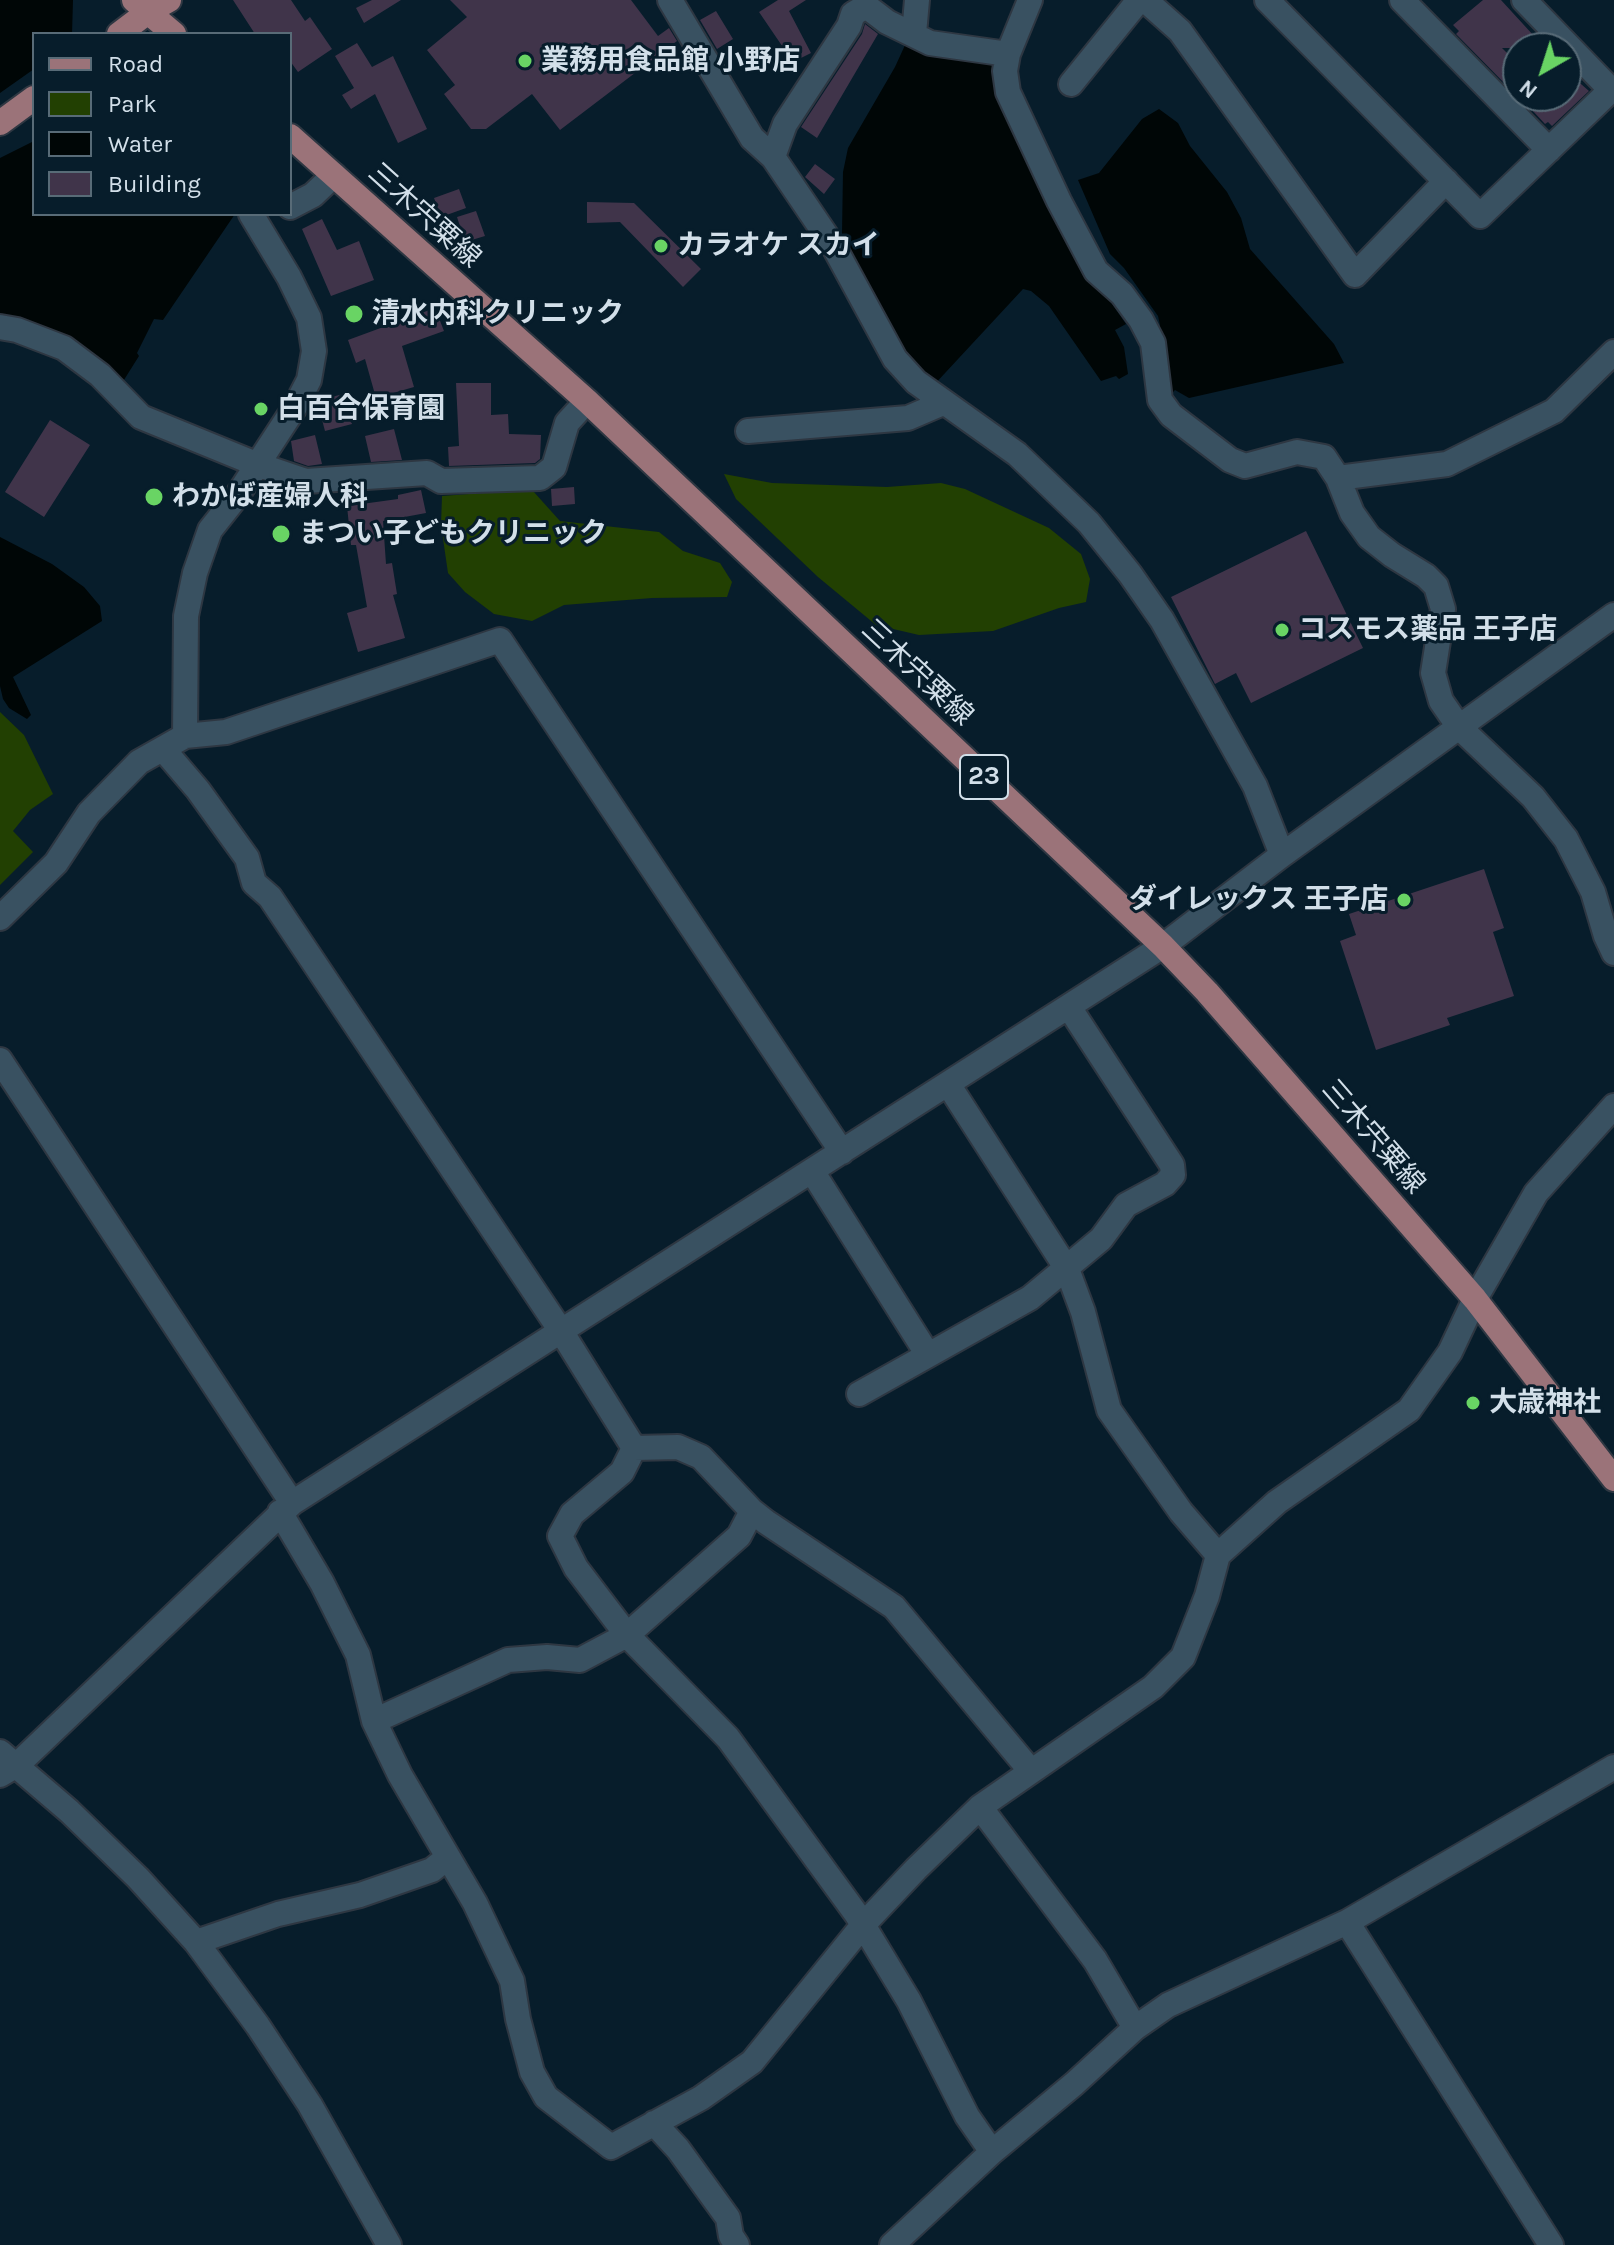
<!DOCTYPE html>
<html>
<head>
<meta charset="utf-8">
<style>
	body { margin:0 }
	#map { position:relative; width:1614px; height:2245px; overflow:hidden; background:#071d2b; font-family:Karla,sans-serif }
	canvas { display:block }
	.legend { position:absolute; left:32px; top:32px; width:260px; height:184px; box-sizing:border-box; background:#071d2b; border:2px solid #586b77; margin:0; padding:10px 14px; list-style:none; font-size:24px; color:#d2dfe9 }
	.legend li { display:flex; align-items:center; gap:16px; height:40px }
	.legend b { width:40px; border:2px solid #586b77 }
	.north { position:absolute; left:1502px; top:32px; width:80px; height:80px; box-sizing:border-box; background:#071d2b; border:2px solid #586b77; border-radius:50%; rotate:219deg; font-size:22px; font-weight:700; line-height:32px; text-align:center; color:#d2dfe9 }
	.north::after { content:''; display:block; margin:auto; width:28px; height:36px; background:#69d464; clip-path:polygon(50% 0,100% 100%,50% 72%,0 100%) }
</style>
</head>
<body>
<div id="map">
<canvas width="1614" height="2245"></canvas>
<ul class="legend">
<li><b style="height:10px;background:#9b7379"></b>Road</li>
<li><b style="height:22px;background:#224002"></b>Park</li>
<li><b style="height:22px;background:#000606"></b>Water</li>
<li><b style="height:22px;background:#40344a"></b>Building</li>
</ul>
<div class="north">N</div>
</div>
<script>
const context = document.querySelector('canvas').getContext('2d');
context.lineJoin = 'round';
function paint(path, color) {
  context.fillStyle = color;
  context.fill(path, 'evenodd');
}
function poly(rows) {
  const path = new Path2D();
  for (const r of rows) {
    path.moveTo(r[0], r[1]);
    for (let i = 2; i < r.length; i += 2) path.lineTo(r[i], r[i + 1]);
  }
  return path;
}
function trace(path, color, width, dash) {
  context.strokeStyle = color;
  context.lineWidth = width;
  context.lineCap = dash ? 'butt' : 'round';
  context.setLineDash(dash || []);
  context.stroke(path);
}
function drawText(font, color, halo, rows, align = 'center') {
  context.font = font + ' Karla,"Noto Sans JP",sans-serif';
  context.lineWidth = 6;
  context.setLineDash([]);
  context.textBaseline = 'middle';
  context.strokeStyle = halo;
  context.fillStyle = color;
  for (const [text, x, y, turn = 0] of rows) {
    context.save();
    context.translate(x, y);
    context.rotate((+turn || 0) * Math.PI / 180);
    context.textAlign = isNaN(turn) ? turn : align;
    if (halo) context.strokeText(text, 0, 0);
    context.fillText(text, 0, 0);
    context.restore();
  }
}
const green = poly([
	[724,474,772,483,887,487,941,483,965,489,1049,528,1081,554,1090,579,1086,602,1059,608,993,631,919,635,876,625,818,577,736,499],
	[509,491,533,491,560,521,659,532,683,551,720,563,732,582,727,597,652,598,564,605,532,621,494,614,465,592,448,573,441,525,442,496],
	[0,712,24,735,53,794,30,810,13,831,33,852,0,885]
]);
const water = poly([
	[0,0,73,0,72,34,34,34,34,69,0,93],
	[906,43,987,59,997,65,1085,265,1126,324,1115,330,1124,347,1128,374,1119,379,1116,376,1101,381,1049,306,1031,291,1023,289,933,386,909,357,853,254,847,249,842,234,843,172,848,148,895,67],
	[1159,109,1178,123,1190,146,1227,192,1241,218,1250,249,1334,344,1344,363,1189,398,1175,390,1168,397,1157,334,1160,325,1158,316,1124,268,1110,254,1078,180,1099,173,1142,119],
	[34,141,34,214,235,214,163,320,154,319,137,353,139,356,122,383,0,317,0,158],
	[0,537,52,564,84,587,100,606,102,621,13,677,31,715,27,719,9,708,3,699,0,686]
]);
const building = poly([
	[233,0,291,0,305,21,310,17,332,49,298,72,290,61,290,34,255,34],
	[372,0,401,0,364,23,356,8],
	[450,0,631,0,658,36,669,28,677,41,560,130,532,94,486,129,471,129,444,94,455,85,427,50,467,17],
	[778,0,806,0,789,11,811,53,793,62,759,12],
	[1483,0,1501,0,1545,48,1502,48,1518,64,1518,97,1456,34,1459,31,1453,25],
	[716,11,733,39,717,49,700,20],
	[865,24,878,34,817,138,801,127,862,34],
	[357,43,372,67,393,56,427,129,398,143,375,94,351,109,342,95,354,88,335,56],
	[1566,71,1589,91,1552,126,1548,122,1545,124,1519,96,1566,96],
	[815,164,835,179,824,194,805,177],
	[459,189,466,208,441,217,434,198],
	[587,202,634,203,701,269,683,287,620,222,587,223],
	[476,211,485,236,465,242,457,217],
	[322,219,337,250,359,241,374,280,331,296,302,229],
	[435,308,444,331,402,346,414,387,376,398,365,359,356,363,348,340],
	[456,383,491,383,491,415,508,414,509,434,541,435,540,459,535,463,449,466,448,447,459,446],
	[343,394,352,424,325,431,317,401],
	[50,420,90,445,44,517,5,492],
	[394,429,402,460,371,462,365,436],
	[315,435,322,464,308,466,294,461,291,441],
	[574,487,575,504,552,506,551,489],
	[421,490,426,513,383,521,386,564,392,563,397,594,393,595,405,638,358,652,347,613,367,607,356,545,351,545,347,506,398,499,398,495],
	[1306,531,1363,648,1251,703,1236,673,1215,684,1171,597],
	[1484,869,1504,928,1493,932,1514,996,1447,1018,1450,1025,1376,1050,1340,941,1356,935,1349,914]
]);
const minor = poly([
	[670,0,752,138,773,157,834,247,895,359,916,382,1017,454,1089,523,1130,574,1162,620,1255,786,1282,855],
	[1030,0,1008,54,1005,71,1008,92,1059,201,1096,271,1122,294,1141,320,1153,343,1160,400,1171,415,1230,460,1245,466,1297,452,1324,457,1338,478,1352,513,1369,537,1392,555,1426,576,1436,586,1443,609,1433,673,1441,701,1459,727,1533,797,1566,839,1593,892,1606,936,1614,953],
	[1145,0,1180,31,1355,275,1446,181],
	[1267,0,1480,216,1611,90,1524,0],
	[1402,0,1549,150],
	[914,34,917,0],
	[1071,84,1139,0],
	[773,157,785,124,849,26,853,14,866,6,887,22,930,43,1008,54],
	[290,207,313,195,334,175],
	[0,327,17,330,64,348,100,375,141,417,256,464,306,481,427,473,441,481,540,478,554,467,567,423,587,401],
	[748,431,908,418,943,403],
	[1338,478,1447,464,1554,411,1614,352],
	[185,736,186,616,195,573,210,530,237,496,295,407,309,380,314,351,309,318,289,277,251,214],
	[163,749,198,790,247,858,254,883,270,897,561,1331,634,1448,678,1447,701,1457,752,1511,766,1522,894,1607,1030,1770],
	[0,918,56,863,89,813,139,762,185,736,226,732,500,640,842,1152],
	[0,1060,292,1503],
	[948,1084,1067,1269,1083,1312,1109,1410,1181,1512,1218,1555],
	[812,1171,928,1355],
	[859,1394,1030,1298,1101,1239,1126,1205,1165,1184,1173,1175,1172,1165,1069,1007],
	[634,1448,622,1472,572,1514,560,1536,576,1568,627,1635,728,1738,857,1915,909,2001,967,2116,992,2152],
	[280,1512,322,1583,358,1655,374,1721,400,1775,475,1903,512,1981,518,2019,532,2072,546,2097,611,2147,701,2098,752,2062,863,1925,916,1869,980,1807,1153,1687,1183,1657,1207,1596,1218,1555,1277,1502,1409,1410,1450,1352,1475,1299,1536,1193,1614,1106],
	[374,1721,508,1660,547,1657,580,1660,627,1635,739,1536,752,1511],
	[0,1752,69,1811,138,1878,196,1942,258,2026,310,2105,389,2245],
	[0,1775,17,1765,292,1503,1163,946,1282,855,1614,615],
	[980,1807,1095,1960,1135,2028],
	[1347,1922,1551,2245],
	[196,1942,278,1914,360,1895,432,1870,448,1857],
	[654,2123,678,2149,728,2218,731,2236,737,2245],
	[892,2245,992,2152,1074,2084,1135,2028,1168,2005,1347,1922,1614,1767]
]);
const major = poly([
	[134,0,174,34],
	[119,34,148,12,169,0],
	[0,123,34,98],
	[290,136,587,401,1163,946,1207,992,1475,1299,1614,1479]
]);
const markers = [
	[525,61,8,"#69d464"],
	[661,246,8,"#69d464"],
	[354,314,10,"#69d464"],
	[261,409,8,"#69d464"],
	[154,497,10,"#69d464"],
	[281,534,10,"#69d464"],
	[1282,630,8,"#69d464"],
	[1404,900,8,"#69d464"],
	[1473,1403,8,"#69d464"]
];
const shields = [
	[984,777,48]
];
const shieldNames = [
	["23",984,777]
];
const poiNames = [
	["業務用食品館 小野店",541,61],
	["カラオケ スカイ",677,246],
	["清水内科クリニック",372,314],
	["白百合保育園",277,409],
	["わかば産婦人科",172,497],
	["まつい子どもクリニック",299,534],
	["コスモス薬品 王子店",1298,630],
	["ダイレックス 王子店",1388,900,"right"],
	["大歳神社",1489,1403]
];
const streetNames = [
	["三木宍粟線",424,216,42],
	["三木宍粟線",917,673,43],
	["三木宍粟線",1373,1137,49]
];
paint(green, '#224002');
paint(water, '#000606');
paint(building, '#40344a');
trace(minor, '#2e3742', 28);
trace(major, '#2e3742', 28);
trace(minor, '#395161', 24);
trace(major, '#9b7379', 24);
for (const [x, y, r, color] of markers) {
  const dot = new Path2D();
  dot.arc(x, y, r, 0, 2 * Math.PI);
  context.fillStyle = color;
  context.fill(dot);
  trace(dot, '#071d2b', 3);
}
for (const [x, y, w] of shields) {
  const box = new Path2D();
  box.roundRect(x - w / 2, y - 22, w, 44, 6);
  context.fillStyle = '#071d2b';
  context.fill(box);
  trace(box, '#d2dfe9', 2);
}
drawText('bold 26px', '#d2dfe9', null, shieldNames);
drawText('bold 28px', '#d2dfe9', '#071d2b', poiNames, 'left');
drawText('28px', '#d2dfe9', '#071d2b', streetNames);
</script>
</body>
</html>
